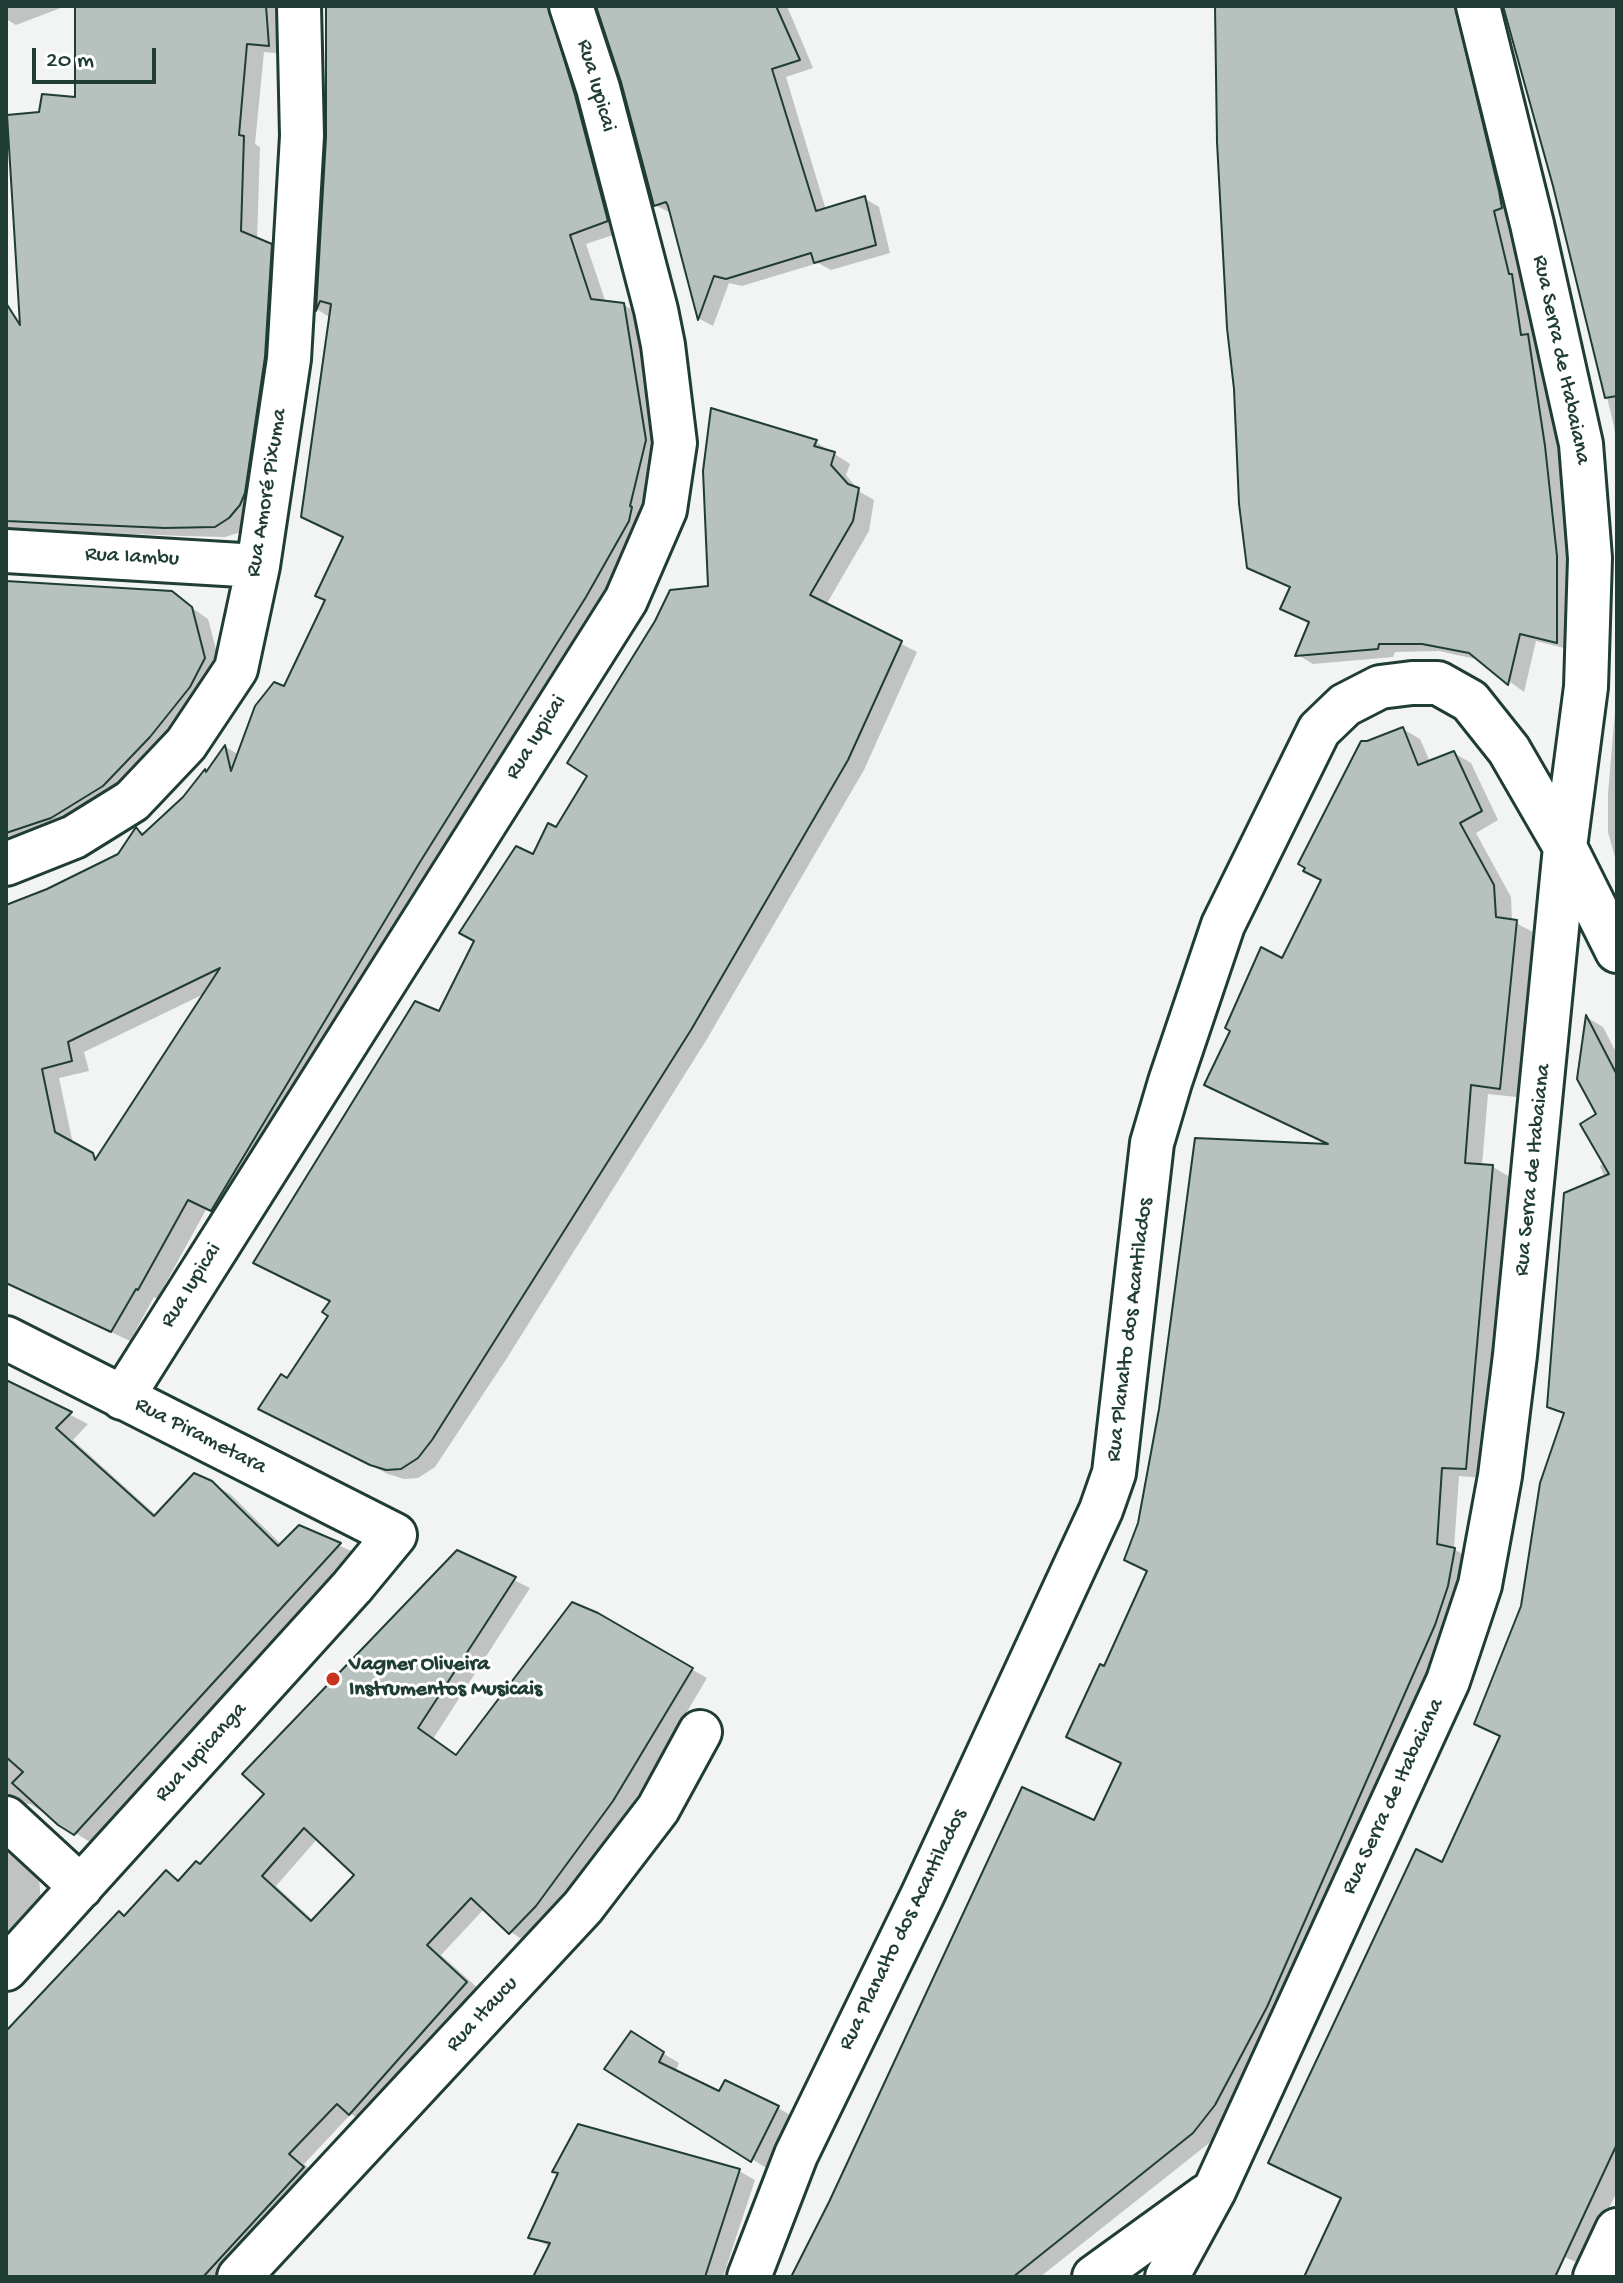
<!DOCTYPE html>
<html>
<head>
<meta charset="utf-8">
<style>
	body { margin:0 }
	#map { position:relative; width:1623px; height:2283px; overflow:hidden; background:#f2f3f3; font-family:"Gochi Hand",sans-serif }
	canvas { display:block }
	.frame { position:absolute; inset:0; border:8px solid #1f3d34; pointer-events:none }
	.scale { position:absolute; left:32px; top:48px; width:124px; height:36px; box-sizing:border-box; border:4px solid #1f3d34; border-top:0; padding-left:10px; font-size:24px; line-height:28px; white-space:nowrap; color:#1f3d34; -webkit-text-stroke:6px #fff; paint-order:stroke }
</style>
</head>
<body>
<div id="map">
<canvas width="1623" height="2283"></canvas>
<div class="frame"></div>
<div class="scale">20 m</div>
</div>
<script>
const context = document.querySelector('canvas').getContext('2d');
context.lineJoin = 'round';
function paint(path, color) {
  context.fillStyle = color;
  context.fill(path, 'evenodd');
}
function poly(rows) {
  const path = new Path2D();
  for (const r of rows) {
    path.moveTo(r[0], r[1]);
    for (let i = 2; i < r.length; i += 2) path.lineTo(r[i], r[i + 1]);
  }
  return path;
}
function trace(path, color, width, dash) {
  context.strokeStyle = color;
  context.lineWidth = width;
  context.lineCap = dash ? 'butt' : 'round';
  context.setLineDash(dash || []);
  context.stroke(path);
}
function drawText(font, color, halo, rows, align = 'center') {
  context.font = font + ' "Gochi Hand",sans-serif';
  context.lineWidth = 6;
  context.setLineDash([]);
  context.textBaseline = 'middle';
  context.strokeStyle = halo;
  context.fillStyle = color;
  for (const [text, x, y, turn = 0] of rows) {
    context.save();
    context.translate(x, y);
    context.rotate((+turn || 0) * Math.PI / 180);
    context.textAlign = isNaN(turn) ? turn : align;
    if (halo) context.strokeText(text, 0, 0);
    context.fillText(text, 0, 0);
    context.restore();
  }
}
const shadow = poly([
	[6,6,66,6,16,25,6,19],
	[77,6,282,6,285,54,264,52,255,144,260,147,257,240,288,256,256,514,241,532,225,537,183,536,6,529,6,321,22,328,41,114,77,100],
	[328,6,558,6,625,231,586,244,606,303,624,305,641,315,663,448,643,541,230,1220,207,1208,157,1299,154,1297,130,1341,6,1282,6,918,119,855,137,829,146,834,184,798,206,771,208,773,226,747,239,755,285,689,327,601,345,538,331,318,318,310,328,137],
	[206,993,98,1158,73,1144,59,1078,89,1071,84,1052],
	[666,6,787,6,813,68,786,77,826,210,864,198,879,207,890,253,831,270,818,263,742,286,729,283,713,326,700,319,671,213,655,205],
	[1217,6,1472,6,1517,217,1509,220,1524,283,1527,285,1535,341,1543,345,1561,456,1572,566,1572,650,1536,641,1524,692,1480,660,1439,651,1395,652,1393,657,1313,664,1298,655,1311,623,1291,588,1249,567],
	[1505,6,1617,6,1617,449,1614,426,1576,271],
	[816,442,850,464,846,475,860,492,874,500,869,531,826,605,917,652,864,770,707,1039,507,1358,435,1467,418,1478,404,1479,388,1474,277,1418,288,1380,331,1316,332,1301,440,1014,534,857,557,830,710,587],
	[6,583,171,593,208,619,221,668,126,788,6,848],
	[1617,687,1617,865,1608,832,1608,794],
	[1403,729,1420,739,1430,762,1454,753,1471,763,1498,820,1476,833,1511,897,1512,921,1533,932,1517,1097,1488,1094,1482,1166,1493,1167,1510,1177,1483,1478,1459,1476,1454,1549,1471,1560,1464,1596,1232,2114,1208,2144,1040,2277,798,2277,1095,1823,1123,1764,1069,1737,1105,1668,1149,1572,1126,1559,1334,1146,1283,960],
	[1588,1018,1603,1027,1617,1054,1617,2191,1583,2265,1553,2252,1542,2277,1306,2277,1343,2198,1270,2162,1443,1865,1502,1736,1523,1607,1566,1415,1549,1406,1605,1178,1600,1166,1605,1163],
	[6,1382,88,1424,73,1440,157,1516,211,1483,230,1494,282,1545,300,1528,358,1554,93,1844,30,1804,18,1804,6,1813],
	[458,1553,530,1588,433,1739,458,1756,597,1615,707,1678,629,1810,552,1914,526,1942,511,1932,485,1908,441,1955,482,1992,366,2123,351,2114,304,2164,318,2177,226,2277,6,2277,6,2034,125,1917,166,1872,181,1881,201,1866,267,1794],
	[318,1838,357,1875,314,1921,276,1886],
	[6,1846,39,1877,41,1903,6,1940],
	[631,2034,679,2063,675,2072,720,2093,778,2108,794,2117,768,2169,607,2069],
	[739,2171,755,2180,723,2277,536,2277,550,2247,531,2237]
]);
const building = poly([
	[75,6,266,6,269,46,247,44,239,135,244,136,241,231,272,244,265,357,245,493,240,505,229,518,215,527,165,528,6,521,6,303,20,325,7,115,39,112,42,94,75,97,75,6],
	[326,6,548,6,575,95,608,221,570,235,591,299,624,303,646,440,630,506,632,507,629,521,586,597,420,862,211,1211,188,1200,138,1290,136,1289,111,1332,6,1283,6,905,47,889,118,854,136,827,142,835,183,797,205,769,206,772,225,745,231,771,255,706,274,682,284,686,325,600,315,596,343,537,301,517,331,304,320,301,316,311,326,137,326,6],
	[220,968,95,1160,93,1153,55,1132,42,1069,72,1061,68,1042,220,968],
	[596,6,776,6,800,60,772,69,816,211,865,196,876,245,814,263,811,253,726,279,714,276,698,320,668,206,666,202,654,206,621,82,596,6],
	[1215,6,1455,6,1499,191,1502,208,1494,211,1509,274,1512,274,1521,335,1528,334,1545,446,1557,556,1557,643,1520,634,1508,685,1469,653,1422,644,1379,644,1378,649,1295,656,1309,622,1280,609,1290,587,1247,568,1239,504,1234,389,1227,328,1217,142,1215,6],
	[1503,6,1617,6,1617,396,1605,398,1553,186,1503,6],
	[711,408,817,440,814,446,835,452,831,465,848,484,859,488,853,521,810,595,902,641,848,760,691,1030,432,1440,418,1458,401,1469,386,1470,370,1465,258,1409,281,1374,287,1378,328,1316,322,1312,330,1301,253,1263,415,1001,439,1011,474,941,459,933,516,846,533,854,548,823,556,827,587,776,567,763,655,621,670,590,708,586,703,471,711,408],
	[6,581,172,591,192,607,205,658,190,687,150,737,103,786,51,818,6,833,6,581],
	[1403,727,1418,765,1454,751,1482,811,1460,823,1494,885,1496,917,1517,920,1500,1089,1471,1085,1465,1163,1493,1165,1466,1469,1442,1468,1437,1544,1455,1548,1448,1586,1435,1625,1267,2007,1215,2105,1193,2133,1013,2277,791,2277,829,2202,1022,1787,1094,1820,1121,1763,1066,1737,1100,1664,1104,1666,1147,1571,1124,1560,1138,1523,1159,1409,1195,1138,1328,1144,1204,1085,1230,1031,1225,1028,1261,947,1282,958,1321,880,1303,871,1305,868,1298,864,1361,741,1367,741,1403,727],
	[1586,1015,1617,1075,1617,2144,1555,2277,1304,2277,1341,2198,1268,2163,1416,1849,1442,1862,1500,1736,1474,1724,1521,1606,1540,1483,1564,1413,1547,1407,1564,1193,1609,1174,1580,1124,1596,1114,1577,1079,1586,1015],
	[6,1380,72,1412,56,1428,154,1516,194,1473,212,1481,278,1546,299,1525,341,1543,74,1835,58,1825,12,1783,23,1772,6,1757,6,1380],
	[457,1550,516,1577,418,1728,456,1755,572,1602,598,1613,693,1668,613,1801,536,1906,509,1934,471,1898,427,1945,467,1982,349,2115,337,2104,289,2154,304,2167,203,2277,6,2277,6,2031,119,1911,124,1916,166,1870,178,1881,196,1861,200,1864,264,1794,242,1774,457,1550],
	[304,1828,354,1875,311,1921,262,1876,304,1828],
	[631,2031,664,2052,659,2062,719,2091,725,2080,779,2106,751,2162,604,2069,631,2031],
	[578,2124,740,2169,705,2277,533,2277,550,2243,528,2238,558,2173,552,2172,578,2124]
]);
const minor = poly([
	[6,551,258,566],
	[6,864,74,837,132,801,186,744,236,669,258,566,289,359,302,136,299,6],
	[6,1338,395,1535,352,1587,6,1969],
	[122,1398,626,600,665,510,675,443,663,345,656,310,598,88,571,6],
	[6,1818,81,1887],
	[239,2277,583,1907,658,1809,700,1732],
	[749,2277,796,2155,923,1894,1101,1510,1114,1473,1152,1143,1170,1082,1223,925,1319,730,1345,705,1380,687,1412,683,1438,683,1470,701,1509,750,1565,847,1617,951],
	[1094,2277,1206,2196],
	[1167,2277,1214,2191,1448,1681,1480,1585,1500,1476,1515,1355,1565,847,1586,687,1590,558,1581,444,1532,224,1478,6],
	[1595,2277,1617,2230]
]);
const markers = [
	[333,1679,8,"#c8321e"]
];
const streetNames = [
	["Rua Iupicai",595,86,74],
	["Rua Serra de Itabaiana",1560,360,78],
	["Rua Amoré Pixuma",268,493,-81],
	["Rua Iambu",132,558,3],
	["Rua Iupicai",537,738,-58],
	["Rua Serra de Itabaiana",1534,1170,-84],
	["Rua Iupicai",192,1286,-58],
	["Rua Planalto dos Acantilados",1131,1330,-83],
	["Rua Pirametara",200,1437,27],
	["Rua Iupicanga",202,1753,-48],
	["Rua Serra de Itabaiana",1394,1797,-65],
	["Rua Planalto dos Acantilados",904,1930,-64],
	["Rua Itaucu",483,2015,-47]
];
const poiNames = [
	["Vagner Oliveira",349,1666],
	["Instrumentos Musicais",349,1691]
];
paint(shadow, '#0003');
paint(building, '#b7c1bd');
trace(building, '#1f3d34', 2);
trace(minor, '#1f3d34', 48);
trace(minor, '#fff', 42);
for (const [x, y, r, color] of markers) {
  const dot = new Path2D();
  dot.arc(x, y, r, 0, 2 * Math.PI);
  context.fillStyle = color;
  context.fill(dot);
  trace(dot, '#fff', 3);
}
drawText('22px', '#1f3d34', '#fff', streetNames);
drawText('bold 22px', '#1f3d34', '#fff', poiNames, 'left');
</script>
</body>
</html>
